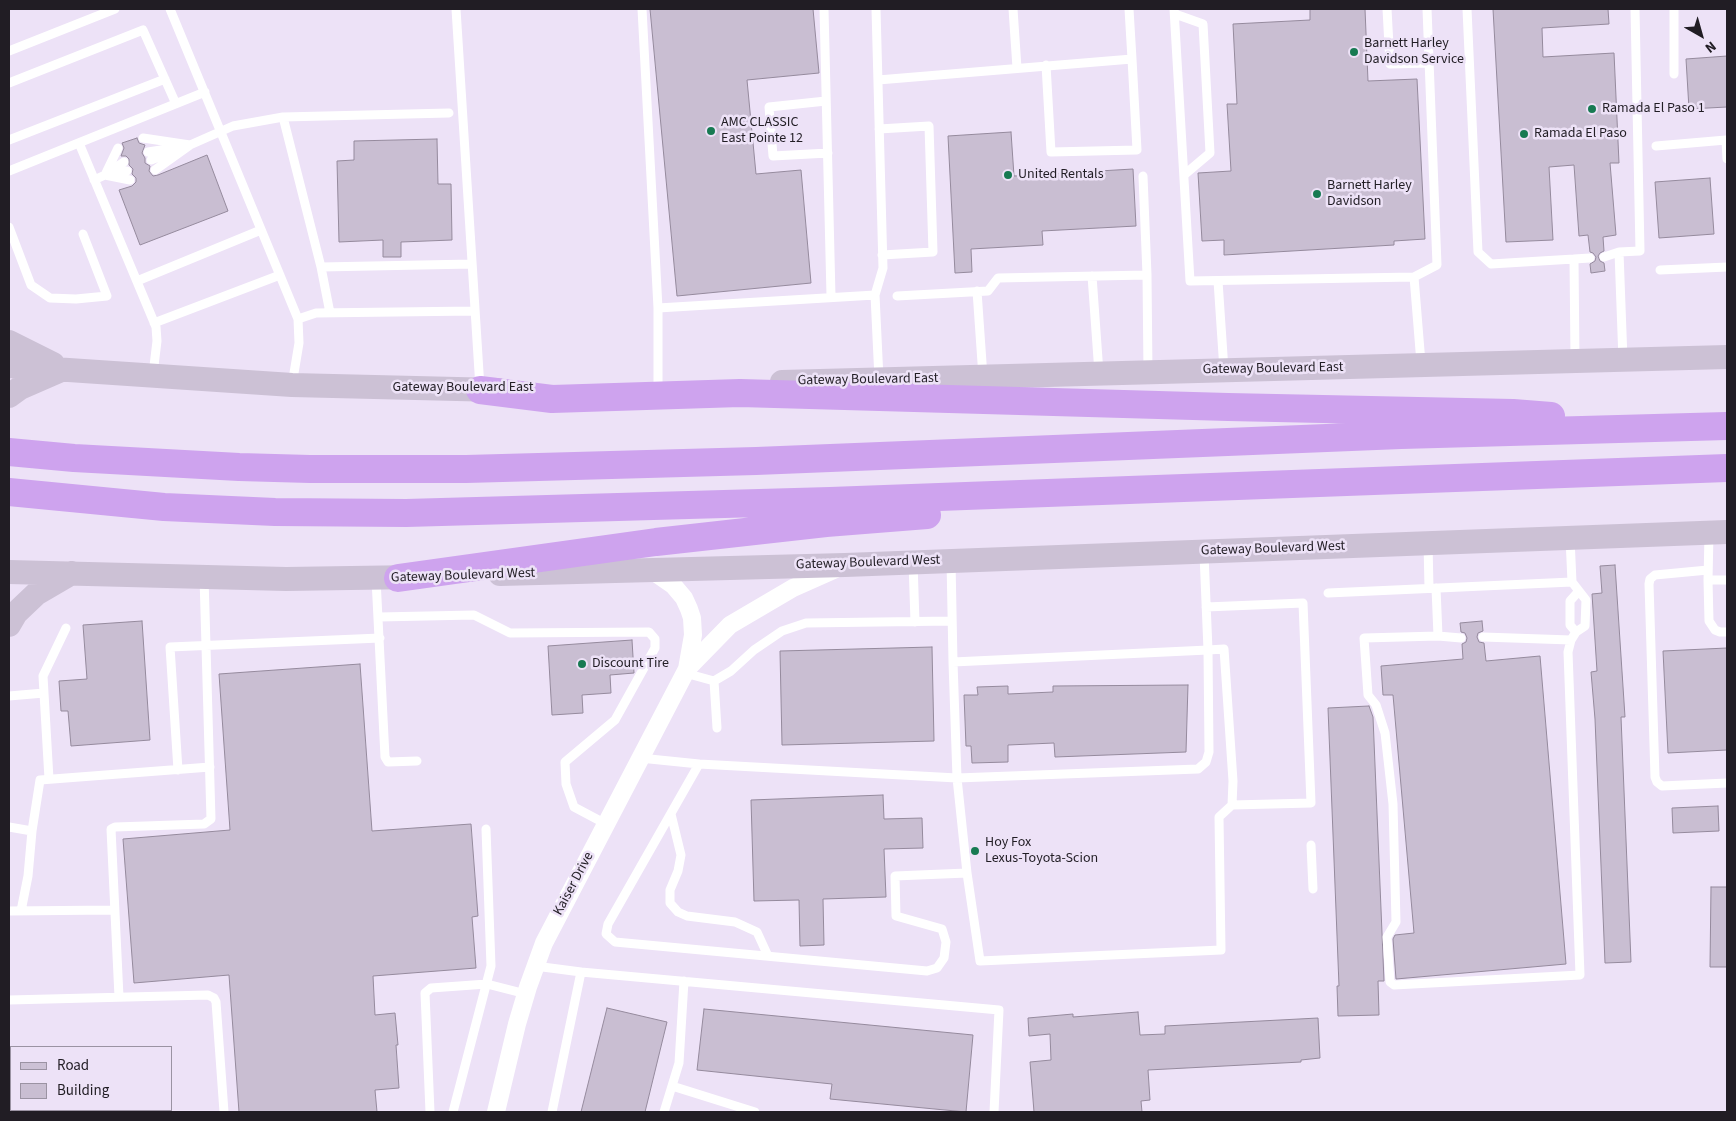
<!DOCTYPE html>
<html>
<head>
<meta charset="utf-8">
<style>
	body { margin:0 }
	#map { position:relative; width:1736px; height:1121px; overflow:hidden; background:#ede2f7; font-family:"Source Sans 3",sans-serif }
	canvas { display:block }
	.frame { position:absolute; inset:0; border:10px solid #211d24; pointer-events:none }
	.legend { position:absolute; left:10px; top:1046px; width:162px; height:65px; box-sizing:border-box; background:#ede2f7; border:1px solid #9b93a3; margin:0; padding:6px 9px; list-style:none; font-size:15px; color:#211d24 }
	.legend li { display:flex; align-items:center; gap:10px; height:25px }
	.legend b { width:25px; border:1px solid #9b93a3 }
	.north { position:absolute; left:1676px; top:10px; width:50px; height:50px; -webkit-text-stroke:4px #ede2f7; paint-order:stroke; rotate:142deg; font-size:14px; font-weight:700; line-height:20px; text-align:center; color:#211d24 }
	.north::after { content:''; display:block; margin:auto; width:18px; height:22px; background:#211d24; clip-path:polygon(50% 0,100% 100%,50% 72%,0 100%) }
</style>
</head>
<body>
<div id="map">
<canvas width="1736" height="1121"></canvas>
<div class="frame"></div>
<ul class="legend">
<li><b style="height:6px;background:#ccc1d5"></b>Road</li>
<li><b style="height:14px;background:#c9bed2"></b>Building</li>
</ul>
<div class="north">N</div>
</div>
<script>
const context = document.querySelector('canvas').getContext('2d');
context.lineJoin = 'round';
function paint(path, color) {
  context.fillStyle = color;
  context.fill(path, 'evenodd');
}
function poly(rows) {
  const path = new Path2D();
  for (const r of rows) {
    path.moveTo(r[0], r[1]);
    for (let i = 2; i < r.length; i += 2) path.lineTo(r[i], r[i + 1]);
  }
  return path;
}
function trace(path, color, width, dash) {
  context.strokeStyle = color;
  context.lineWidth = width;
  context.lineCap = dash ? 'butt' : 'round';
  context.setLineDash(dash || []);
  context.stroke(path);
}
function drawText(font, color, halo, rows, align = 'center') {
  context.font = font + ' "Source Sans 3",sans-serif';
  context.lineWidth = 5;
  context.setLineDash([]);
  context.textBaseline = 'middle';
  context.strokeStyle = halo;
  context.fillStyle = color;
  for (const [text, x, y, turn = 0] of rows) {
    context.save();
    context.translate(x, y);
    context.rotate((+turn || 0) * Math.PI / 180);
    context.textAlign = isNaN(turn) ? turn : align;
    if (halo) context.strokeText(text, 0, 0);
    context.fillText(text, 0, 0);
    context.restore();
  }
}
const building = poly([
	[650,9,813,9,819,73,747,80,756,174,801,170,811,283,677,296,650,9],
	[1310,9,1365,9,1368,81,1417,79,1425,239,1394,241,1394,245,1224,255,1224,240,1202,241,1198,173,1231,171,1227,104,1237,104,1233,24,1310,20,1310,9],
	[1493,9,1608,9,1609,24,1542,28,1543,57,1614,53,1619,163,1610,163,1616,235,1603,237,1604,251,1600,253,1598,256,1600,261,1604,263,1605,271,1591,273,1590,264,1595,261,1596,257,1593,253,1590,252,1588,235,1579,236,1574,165,1549,167,1553,240,1506,242,1493,9],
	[1727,56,1727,107,1689,109,1686,59,1727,56],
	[1011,132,1014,176,1133,169,1136,226,1042,231,1043,245,971,249,972,272,955,273,948,136,1011,132],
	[137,138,139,143,145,145,142,153,145,158,145,163,150,166,149,171,153,176,158,175,207,155,228,211,140,245,119,190,132,186,136,182,136,178,132,174,133,169,129,165,129,159,126,156,121,156,124,148,122,143,137,138],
	[437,139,438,184,451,184,452,240,401,242,401,257,383,257,383,240,339,242,337,161,354,160,354,141,437,139],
	[1710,178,1714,234,1659,238,1655,182,1710,178],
	[1615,565,1625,717,1621,717,1631,962,1605,963,1595,719,1591,672,1597,671,1592,594,1602,593,1600,566,1615,565],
	[142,621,150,740,71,746,68,711,61,711,59,681,87,679,83,625,142,621],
	[1482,621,1483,631,1478,633,1477,637,1479,642,1484,643,1486,661,1540,656,1566,964,1396,979,1393,939,1395,935,1414,933,1393,695,1383,695,1381,666,1463,659,1462,644,1466,642,1467,638,1465,633,1461,632,1460,623,1482,621],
	[632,640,634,673,610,675,611,693,582,695,583,713,552,715,548,646,632,640],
	[932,647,934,741,782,745,780,651,932,647],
	[1727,648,1727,750,1668,753,1663,651,1727,648],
	[360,664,372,831,471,824,478,916,472,917,476,968,373,976,375,1015,395,1013,398,1045,396,1045,399,1088,375,1090,377,1112,239,1112,229,975,134,983,123,839,230,830,219,674,360,664],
	[1188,685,1186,752,1055,757,1054,743,1008,745,1008,762,972,763,971,746,966,746,964,695,978,695,977,687,1008,686,1008,694,1053,692,1053,686,1188,685],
	[1369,706,1373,717,1384,981,1378,981,1379,1015,1338,1016,1337,986,1339,986,1328,708,1369,706],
	[883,795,884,819,922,818,923,848,884,849,886,897,823,899,824,945,800,946,799,900,754,901,751,800,883,795],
	[1718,806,1719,831,1673,833,1672,808,1718,806],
	[1711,887,1727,887,1727,967,1710,967,1711,887],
	[607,1008,667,1022,645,1112,581,1112,607,1008],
	[704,1009,973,1035,966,1112,830,1099,832,1084,697,1070,704,1009],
	[1138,1012,1140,1035,1165,1034,1165,1026,1318,1018,1320,1058,1301,1060,1301,1062,1148,1070,1150,1100,1141,1101,1142,1112,1034,1112,1030,1062,1051,1060,1050,1034,1029,1036,1028,1018,1073,1014,1073,1017,1138,1012]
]);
const lane = poly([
	[170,9,298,319,299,343,292,385],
	[456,9,480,388],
	[642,9,658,308,658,385],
	[824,9,831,296],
	[1013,9,1017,68],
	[1174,9,1190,281,1414,277,1437,265,1427,9],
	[1387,9,1390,64,1429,63],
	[1467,9,1478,252,1491,264,1574,259,1575,359],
	[1674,9,1674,74],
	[1175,14,1203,24,1210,153,1184,175],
	[9,51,115,9],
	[1046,65,1051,152,1137,150,1132,59],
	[878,80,1132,59,1129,9],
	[9,83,143,30,176,104],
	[826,101,769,107,773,156,828,153],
	[283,117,449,113],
	[879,129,929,126,933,252,882,255],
	[143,138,190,145],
	[9,140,165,79],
	[79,143,156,327,157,341,153,374],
	[1656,146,1726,140,1727,159],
	[148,152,180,147],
	[151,160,174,151],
	[155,170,190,145,233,126,283,117,321,267],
	[9,171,205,92],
	[106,173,118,148],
	[110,174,127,171],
	[105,175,130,180],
	[94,180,105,175,124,162],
	[9,227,31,285,50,298,76,299,107,296,83,234],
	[1604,257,1619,252],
	[1574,259,1590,258],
	[1660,270,1727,267],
	[1147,275,1148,372],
	[1092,276,1099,373],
	[1414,277,1421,363],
	[137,281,261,230],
	[1218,281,1224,370],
	[977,291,983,377],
	[875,295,883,268,876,9],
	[897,296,988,291,998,278,1147,275,1143,176],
	[658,308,875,295,879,379],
	[330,313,321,267,472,264],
	[298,319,316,313,475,311],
	[154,323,280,275],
	[1623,360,1619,252,1640,251,1635,9],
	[1709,534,1708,580,1727,580],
	[1428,543,1429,588],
	[951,561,953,662,1208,650,1204,554],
	[913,562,915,622],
	[1708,570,1655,575,1650,579,1649,584,1655,777,1657,782,1662,786,1727,783],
	[376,579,385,757,388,762,417,761],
	[1708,580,1709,621,1715,630,1720,632,1727,632],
	[1436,588,1438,636],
	[1328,593,1572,582,1570,538],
	[379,617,474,615,510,633,649,632,655,639,655,648,615,720,565,762,566,784,574,807,606,824],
	[1576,632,1570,625,1570,601,1578,592],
	[1483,637,1571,640],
	[1461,638,1438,636,1364,638,1368,695,1376,705,1385,733,1393,804,1396,922,1387,937,1390,982,1394,985,1580,975,1568,652,1571,640,1576,632,1585,626,1586,600,1572,582],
	[953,662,957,778,1198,769,1206,762,1209,752,1208,650,1224,649,1233,781,1232,805,1311,803,1303,603,1206,607],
	[685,673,714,681],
	[9,696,44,693],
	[717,728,714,681,731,671,754,650,782,631,806,623,952,621],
	[640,758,699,764],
	[178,770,170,647,380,638],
	[49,779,43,676,66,628],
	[671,814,681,855,678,871,670,890,670,903,678,912,687,916,735,922,757,932,768,956],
	[9,827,32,831],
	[1311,845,1313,889],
	[967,873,957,778,699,764,608,924,606,934,615,942,927,971,937,968,944,958,946,942,942,929,896,916,895,876,967,873,980,961,1221,950,1219,817,1232,805],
	[9,911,114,910],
	[21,911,28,876,32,831,40,780,210,767],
	[535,966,581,972,999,1010,994,1112],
	[119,997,111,829,115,827,204,824,211,819,204,577],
	[9,1000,208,995,214,998,216,1002,224,1112],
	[672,1086,755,1112],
	[9,1099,11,1099],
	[74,1110,74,1112],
	[430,1112,425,993,431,988,487,984,526,994],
	[453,1112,491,966,486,829],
	[552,1112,581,972],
	[664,1112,679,1063,684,981]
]);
const street = poly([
	[650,569,673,585,684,598,689,609,692,618,693,635,687,669],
	[496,1112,517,1024,528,987,544,943,687,669,730,625,793,588,838,568]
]);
const secondary = poly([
	[9,342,53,364],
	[9,366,292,385,498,390],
	[782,382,1727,357],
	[9,396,20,388,59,371],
	[9,572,286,579,416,577],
	[500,574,845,565,1727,532],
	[9,625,16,613,36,594,72,573]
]);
const highway = poly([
	[480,390,552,399,740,393,1228,407,1513,413,1551,416],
	[9,452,74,458,239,467,310,469,466,469,756,461,1401,435,1727,426],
	[9,492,164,507,275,512,406,513,830,501,1727,468],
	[398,578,656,542,826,523,927,515]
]);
const markers = [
	[1354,52,5,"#177a52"],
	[1592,109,5,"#177a52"],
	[711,131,5,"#177a52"],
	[1524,134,5,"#177a52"],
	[1008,175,5,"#177a52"],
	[1317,194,5,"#177a52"],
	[582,664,5,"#177a52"],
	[975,851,5,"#177a52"]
];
const poiNames = [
	["Barnett Harley",1364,44],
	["Davidson Service",1364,60],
	["Ramada El Paso 1",1602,109],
	["AMC CLASSIC",721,123],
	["East Pointe 12",721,139],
	["Ramada El Paso",1534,134],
	["United Rentals",1018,175],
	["Barnett Harley",1327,186],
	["Davidson",1327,202],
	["Discount Tire",592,664],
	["Hoy Fox",985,843],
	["Lexus-Toyota-Scion",985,859]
];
const streetNames = [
	["Gateway Boulevard East",1273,369,-1],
	["Gateway Boulevard East",868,380,-1],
	["Gateway Boulevard East",463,388],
	["Gateway Boulevard West",1273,549,-2],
	["Gateway Boulevard West",868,563,-2],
	["Gateway Boulevard West",463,576,-2],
	["Kaiser Drive",574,884,-62]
];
paint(building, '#c9bed2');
trace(building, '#958a9d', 1);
trace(lane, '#fff', 9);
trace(street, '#fff', 18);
trace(secondary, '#ccc1d5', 24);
trace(highway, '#cea3ee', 28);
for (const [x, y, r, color] of markers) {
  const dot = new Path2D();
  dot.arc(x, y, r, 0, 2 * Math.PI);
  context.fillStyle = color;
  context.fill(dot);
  trace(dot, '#ede2f7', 2);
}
drawText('14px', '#211d24', '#ede2f7', poiNames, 'left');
drawText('14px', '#211d24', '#ede2f7', streetNames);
</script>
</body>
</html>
